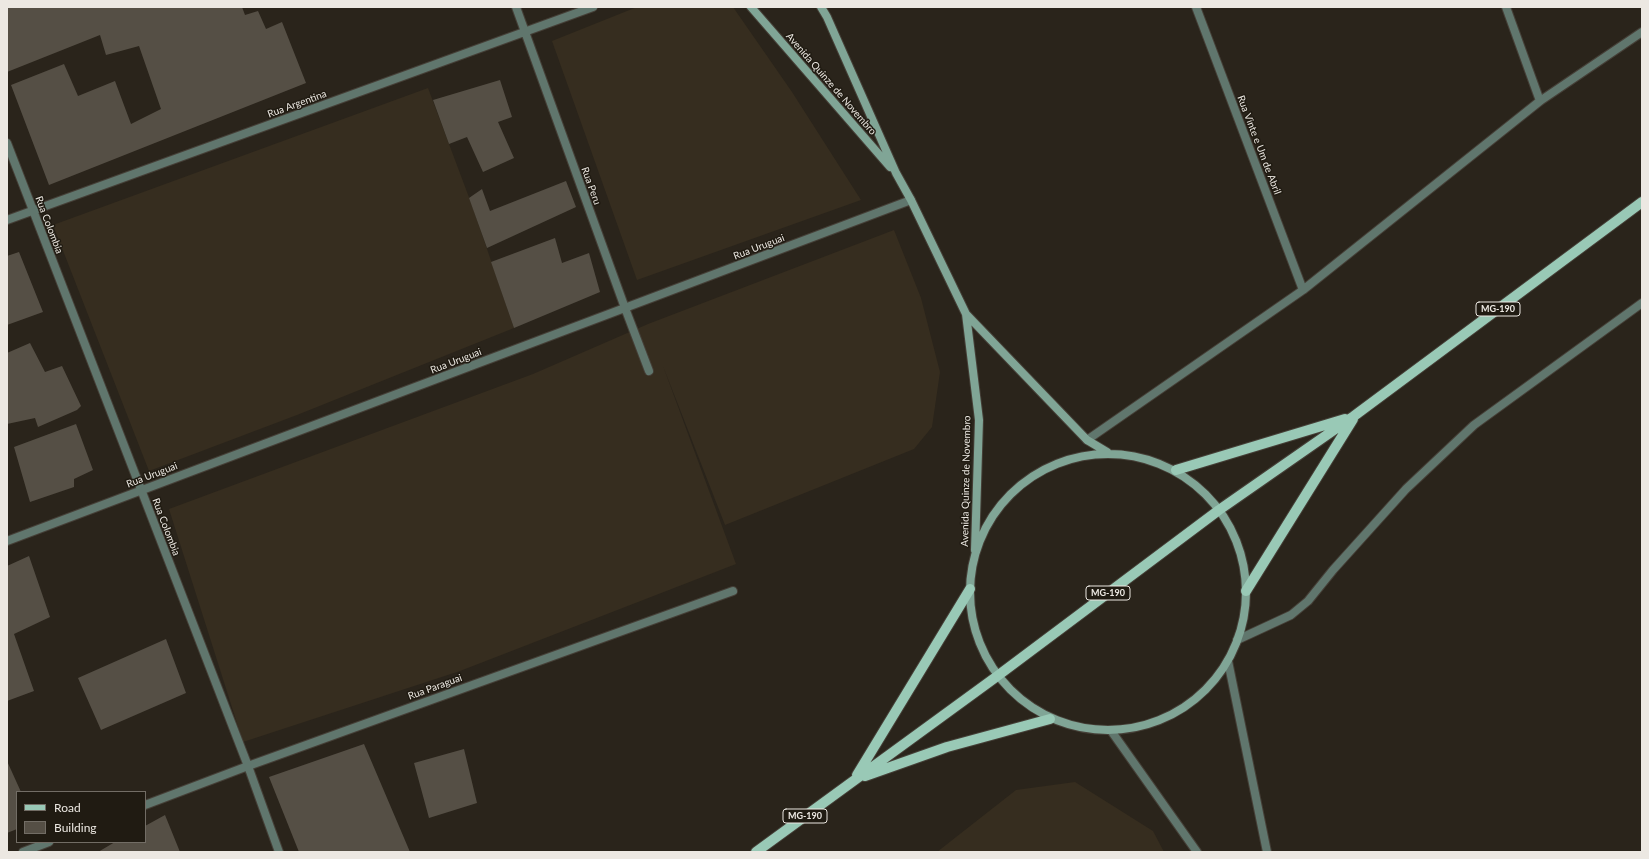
<!DOCTYPE html>
<html>
<head>
<meta charset="utf-8">
<style>
	body { margin:0 }
	#map { position:relative; width:1649px; height:859px; overflow:hidden; background:#2a241b; font-family:Lato,sans-serif }
	canvas { display:block }
	.frame { position:absolute; inset:0; border:8px solid #ece8e2; pointer-events:none }
	.legend { position:absolute; left:16px; top:791px; width:130px; height:52px; box-sizing:border-box; background:#201b12; border:1px solid #726d65; margin:0; padding:5px 7px; list-style:none; font-size:12px; color:#ece8e2 }
	.legend li { display:flex; align-items:center; gap:8px; height:20px }
	.legend b { width:20px; border:1px solid #726d65 }
</style>
</head>
<body>
<div id="map">
<canvas width="1649" height="859"></canvas>
<div class="frame"></div>
<ul class="legend">
<li><b style="height:5px;background:#99c9b6"></b>Road</li>
<li><b style="height:11px;background:#554f45"></b>Building</li>
</ul>
</div>
<script>
const context = document.querySelector('canvas').getContext('2d');
context.lineJoin = 'round';
function paint(path, color) {
  context.fillStyle = color;
  context.fill(path, 'evenodd');
}
function poly(rows) {
  const path = new Path2D();
  for (const r of rows) {
    if (r.length === 3) {
      path.moveTo(r[0] + r[2], r[1]);
      path.arc(r[0], r[1], r[2], 0, 2 * Math.PI);
      continue;
    }
    path.moveTo(r[0], r[1]);
    for (let i = 2; i < r.length; i += 2) path.lineTo(r[i], r[i + 1]);
  }
  return path;
}
function trace(path, color, width, dash) {
  context.strokeStyle = color;
  context.lineWidth = width;
  context.lineCap = dash ? 'butt' : 'round';
  context.setLineDash(dash || []);
  context.stroke(path);
}
function drawText(font, color, halo, rows, align = 'center') {
  context.font = font + ' Lato,sans-serif';
  context.lineWidth = 3;
  context.setLineDash([]);
  context.textBaseline = 'middle';
  context.strokeStyle = halo;
  context.fillStyle = color;
  for (const [text, x, y, turn = 0] of rows) {
    context.save();
    context.translate(x, y);
    context.rotate((+turn || 0) * Math.PI / 180);
    context.textAlign = isNaN(turn) ? turn : align;
    if (halo) context.strokeText(text, 0, 0);
    context.fillText(text, 0, 0);
    context.restore();
  }
}
const built = poly([
	[637,7,733,7,792,92,861,200,637,280,552,41],
	[428,88,473,208,514,328,297,415,149,471,53,225],
	[894,230,921,298,940,372,932,427,914,449,725,525,663,366,736,564,460,671,243,742,169,509,533,374,648,324],
	[1075,782,1153,831,1164,852,937,852,1016,790]
]);
const building = poly([
	[7,7,242,7,245,15,258,11,266,29,282,22,306,83,49,185,11,85,64,64,78,96,115,81,131,124,161,109,139,46,106,55,100,35,7,72],
	[500,80,512,117,498,122,514,158,483,172,467,137,449,144,433,100],
	[566,181,576,207,487,248,469,198,482,189,490,211],
	[555,238,562,263,589,253,600,292,514,328,491,262],
	[19,252,43,312,7,325,7,256],
	[30,343,45,372,62,366,81,406,77,410,38,427,35,418,7,424,7,353],
	[76,424,93,470,74,479,74,487,30,502,14,447],
	[29,556,50,617,14,634,34,691,7,701,7,566],
	[166,639,186,693,101,730,78,678],
	[364,744,410,852,299,852,269,777],
	[464,749,477,803,429,818,414,763],
	[7,761,21,792,17,792,17,829,7,833],
	[165,815,180,852,98,852,115,842,145,842,145,826]
]);
const service = poly([
	[1237,640,1291,615,1308,601,1333,570,1406,489,1474,425,1642,303]
]);
const minor = poly([
	[516,7,625,308,649,371],
	[1196,7,1303,290],
	[1506,7,1540,101],
	[7,143,248,766,279,852],
	[7,220,593,7],
	[1087,440,1303,290,1540,101,1642,32],
	[7,541,911,200],
	[145,805,248,766,733,591],
	[23,852,49,842]
]);
const tertiary = poly([
	[1228,661,1267,852],
	[1112,732,1197,852]
]);
const secondary = poly([
	[751,7,890,167],
	[821,7,827,17,896,173,911,200,966,314,1087,440,1107,452],
	[966,314,979,420,975,550],
	[1108,592,138]
]);
const primary = poly([
	[1176,470,1345,419],
	[1246,591,1353,419],
	[857,775,970,589],
	[865,776,947,747,1050,719],
	[756,852,996,677,1219,510,1354,416,1642,202]
]);
const shields = [
	[1498,309,44],
	[1108,593,44],
	[805,816,44]
];
const shieldNames = [
	["MG-190",1498,309],
	["MG-190",1108,593],
	["MG-190",805,816]
];
const streetNames = [
	["Avenida Quinze de Novembro",831,84,49],
	["Rua Argentina",297,104,-20],
	["Rua Vinte e Um de Abril",1259,145,69],
	["Rua Peru",591,186,70],
	["Rua Colombia",49,225,69],
	["Rua Uruguai",759,247,-21],
	["Rua Uruguai",456,361,-21],
	["Rua Uruguai",152,475,-21],
	["Avenida Quinze de Novembro",966,481,-89],
	["Rua Colombia",166,527,69],
	["Rua Paraguai",435,687,-20]
];
paint(built, '#362d1f');
paint(building, '#554f45');
trace(service, '#453f37', 10);
trace(minor, '#453f37', 10);
trace(tertiary, '#453f37', 10);
trace(secondary, '#453f37', 10);
trace(primary, '#453f37', 12);
trace(service, '#60766d', 8);
trace(minor, '#60766d', 8);
trace(tertiary, '#60766d', 8);
trace(secondary, '#80a596', 8);
trace(primary, '#99c9b6', 10);
for (const [x, y, w] of shields) {
  const box = new Path2D();
  box.roundRect(x - w / 2, y - 7, w, 14, 3);
  context.fillStyle = '#201b12';
  context.fill(box);
  trace(box, '#ece8e2', 1);
}
drawText('bold 9px', '#ece8e2', null, shieldNames);
drawText('10px', '#ece8e2', '#201b12', streetNames);
</script>
</body>
</html>
